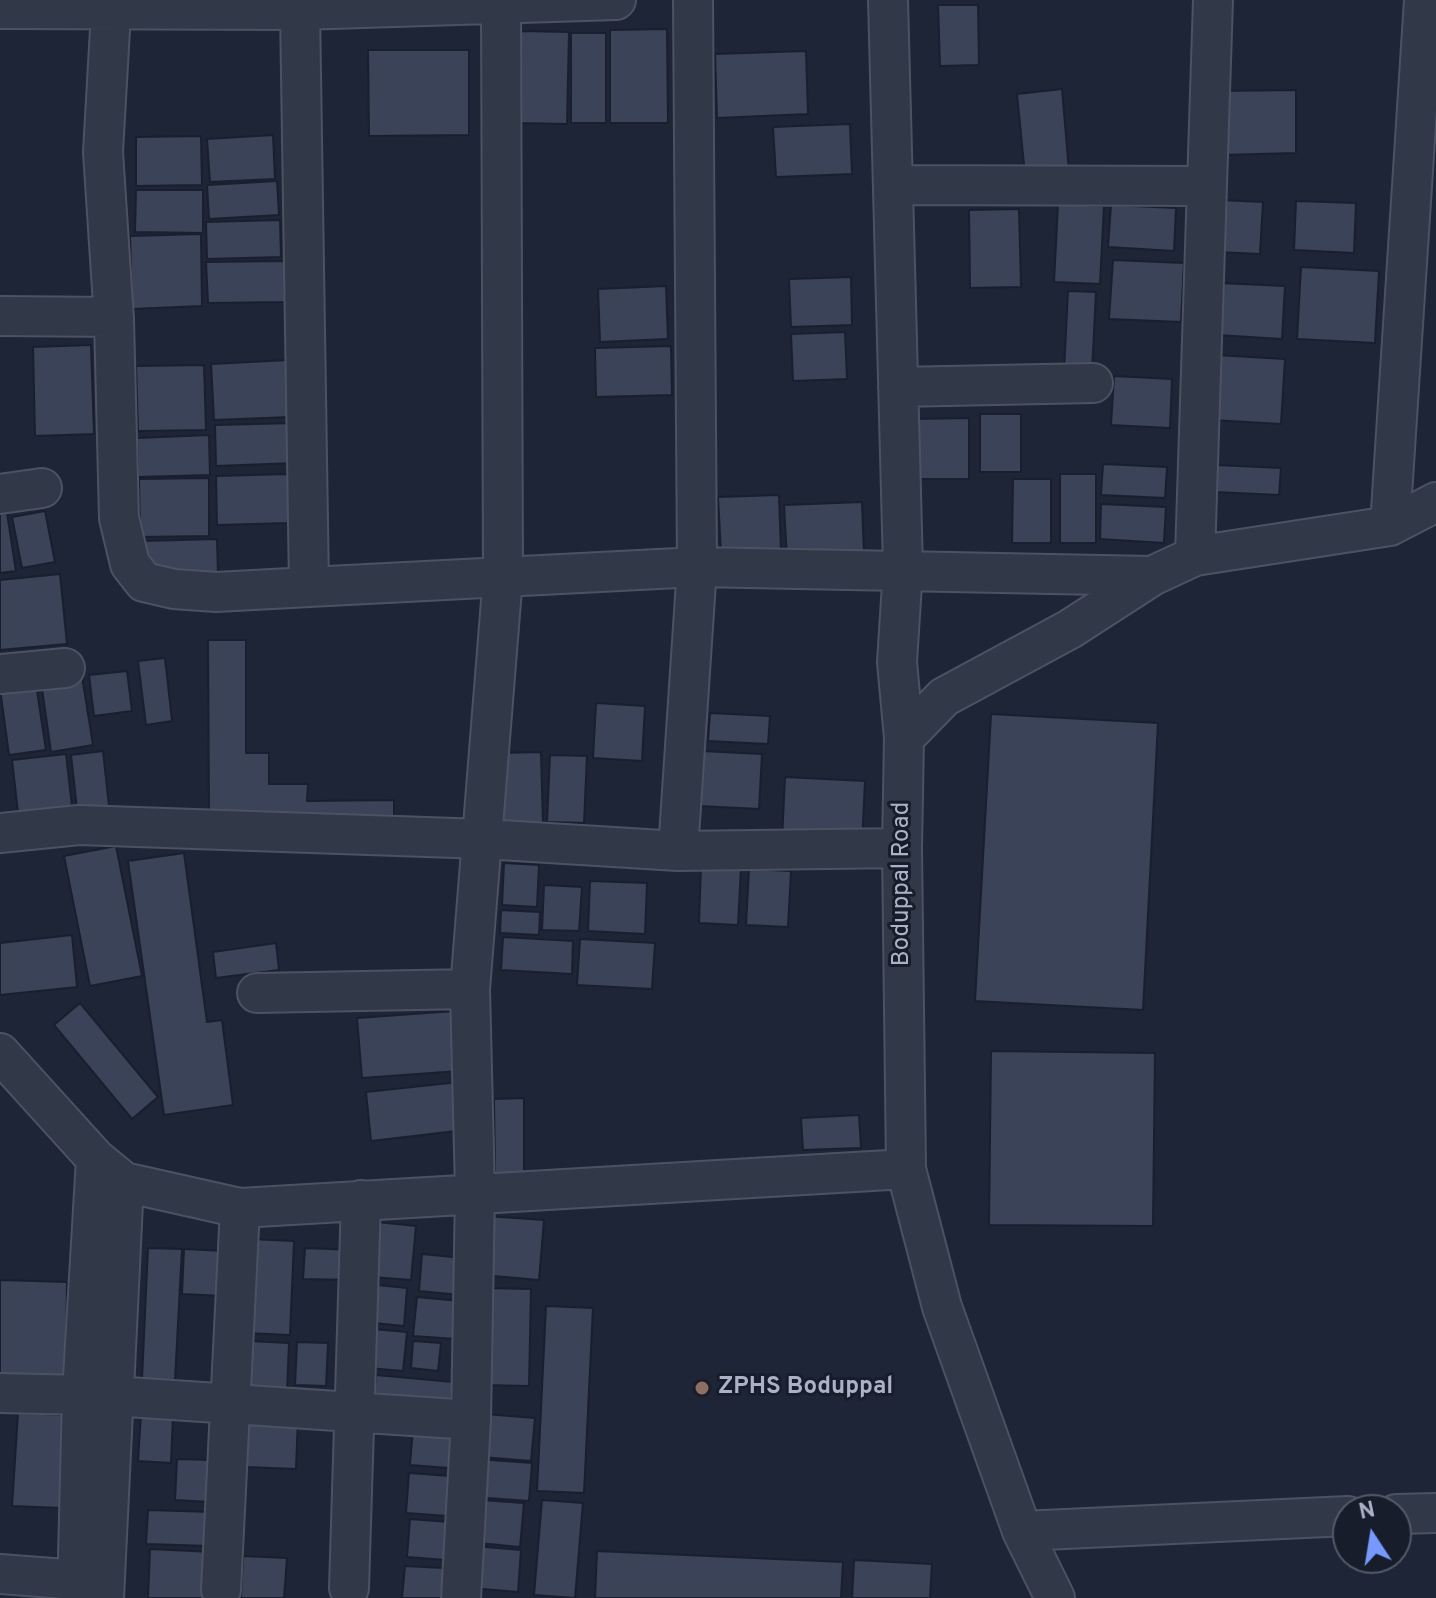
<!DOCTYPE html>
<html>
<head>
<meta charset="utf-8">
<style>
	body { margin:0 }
	#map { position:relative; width:1436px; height:1598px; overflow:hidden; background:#1e2537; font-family:Overpass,sans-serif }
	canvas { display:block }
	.north { position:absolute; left:1332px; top:1494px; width:80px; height:80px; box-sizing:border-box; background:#171d2b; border:2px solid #525969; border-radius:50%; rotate:348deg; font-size:22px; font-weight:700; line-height:32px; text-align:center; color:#abb2c5 }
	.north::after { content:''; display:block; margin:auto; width:28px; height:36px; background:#7799fd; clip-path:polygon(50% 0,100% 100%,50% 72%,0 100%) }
</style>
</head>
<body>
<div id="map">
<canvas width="1436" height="1598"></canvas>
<div class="north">N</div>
</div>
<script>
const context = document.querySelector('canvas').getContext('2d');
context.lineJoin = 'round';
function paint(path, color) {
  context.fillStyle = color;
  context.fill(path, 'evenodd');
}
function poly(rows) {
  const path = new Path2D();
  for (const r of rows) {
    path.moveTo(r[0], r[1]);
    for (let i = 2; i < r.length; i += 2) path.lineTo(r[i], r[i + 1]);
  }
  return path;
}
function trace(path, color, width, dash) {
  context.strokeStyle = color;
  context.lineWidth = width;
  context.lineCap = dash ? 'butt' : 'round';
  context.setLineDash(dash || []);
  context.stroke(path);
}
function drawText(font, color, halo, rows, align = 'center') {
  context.font = font + ' Overpass,sans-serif';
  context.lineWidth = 6;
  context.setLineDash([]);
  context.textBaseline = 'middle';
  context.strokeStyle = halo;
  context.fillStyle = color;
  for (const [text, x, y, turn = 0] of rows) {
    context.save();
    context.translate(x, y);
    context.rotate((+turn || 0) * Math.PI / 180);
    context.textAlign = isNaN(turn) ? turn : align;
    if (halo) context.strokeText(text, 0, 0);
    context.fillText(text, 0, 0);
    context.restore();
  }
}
const building = poly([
	[938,5,978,5,979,65,940,66,938,5],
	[667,29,668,123,610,123,610,30,667,29],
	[519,31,569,32,567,124,517,123,519,31],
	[571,33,606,33,606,123,571,123,571,33],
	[368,50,469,50,469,135,369,136,368,50],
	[806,51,808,114,717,118,715,54,806,51],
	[1062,89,1069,171,1025,175,1017,94,1062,89],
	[1296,90,1296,153,1221,155,1220,91,1296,90],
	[850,124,852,174,776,177,773,127,850,124],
	[273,135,275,179,210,182,207,139,273,135],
	[201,136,202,185,136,186,136,137,201,136],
	[277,181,279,215,209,219,207,185,277,181],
	[136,190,203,190,203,233,135,232,136,190],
	[1219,200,1263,202,1260,254,1217,252,1219,200],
	[1296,201,1356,203,1354,253,1294,250,1296,201],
	[1058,204,1104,206,1100,284,1054,282,1058,204],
	[1111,205,1176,208,1174,251,1108,247,1111,205],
	[1019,209,1021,287,970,288,969,210,1019,209],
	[280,220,281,257,207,259,206,222,280,220],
	[201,234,202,306,132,309,130,236,201,234],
	[1113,260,1184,263,1181,322,1109,319,1113,260],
	[285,261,285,302,208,303,206,262,285,261],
	[1301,267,1379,271,1375,343,1297,339,1301,267],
	[851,277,852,325,791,327,789,279,851,277],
	[1220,283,1285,286,1282,339,1217,335,1220,283],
	[666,286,668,339,600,342,598,289,666,286],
	[1068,291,1096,292,1092,372,1064,371,1068,291],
	[845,332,847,379,793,381,791,334,845,332],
	[91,345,94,434,35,436,33,347,91,345],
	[671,346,672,395,596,397,595,348,671,346],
	[1216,355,1285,359,1281,424,1212,420,1216,355],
	[289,360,291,417,214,420,211,364,289,360],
	[204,365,206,430,138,431,136,366,204,365],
	[1114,376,1172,379,1170,428,1111,425,1114,376],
	[980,414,1021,414,1021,472,980,472,980,414],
	[969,418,969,479,914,479,914,419,969,418],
	[295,423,296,463,216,466,215,425,295,423],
	[209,435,210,475,138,477,137,438,209,435],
	[1103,464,1167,467,1165,498,1101,495,1103,464],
	[1216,465,1281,468,1279,495,1215,492,1216,465],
	[288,474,289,523,217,525,216,476,288,474],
	[1060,474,1096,474,1096,543,1060,543,1060,474],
	[209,478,209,536,140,537,139,479,209,478],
	[1013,479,1051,479,1051,543,1012,543,1013,479],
	[779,495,781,551,721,553,718,497,779,495],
	[862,502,864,555,787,559,784,505,862,502],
	[1101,504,1166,507,1164,543,1100,539,1101,504],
	[45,511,55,562,22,568,12,517,45,511],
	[7,513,16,571,0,573,0,514,7,513],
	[217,539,218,575,143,577,142,541,217,539],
	[60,574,67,644,0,650,0,580,60,574],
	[208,640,246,640,246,753,269,753,269,784,308,784,307,801,394,800,394,821,308,821,307,813,209,814,208,640],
	[165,658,172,721,146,725,138,661,165,658],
	[127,671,132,711,94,716,89,675,127,671],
	[82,676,93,745,51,752,41,682,82,676],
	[36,684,46,750,9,755,0,689,36,684],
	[596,703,645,706,642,761,593,758,596,703],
	[710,713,770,716,768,744,708,741,710,713],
	[991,714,1158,723,1143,1010,975,1001,991,714],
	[103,751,110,815,78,818,71,755,103,751],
	[702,751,762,754,759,809,699,806,702,751],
	[541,752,543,825,503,826,501,753,541,752],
	[66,754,73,815,19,821,12,760,66,754],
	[550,755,587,756,584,823,547,822,550,755],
	[785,777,865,781,862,844,782,840,785,777],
	[116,846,142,976,90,986,64,856,116,846],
	[184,853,207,1022,222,1020,233,1105,164,1115,128,861,184,853],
	[504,863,539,865,537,907,502,905,504,863],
	[701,866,741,868,738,925,699,923,701,866],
	[749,869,791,871,788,927,746,925,749,869],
	[590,881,647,883,645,934,588,931,590,881],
	[544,885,582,887,579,931,542,930,544,885],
	[501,910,540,912,539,935,500,933,501,910],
	[72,935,77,987,0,995,0,943,72,935],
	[503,937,573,941,572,974,501,970,503,937],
	[580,939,655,943,652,989,577,985,580,939],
	[276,943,279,970,216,978,213,952,276,943],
	[80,1003,158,1097,132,1119,54,1025,80,1003],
	[455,1011,459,1071,362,1078,357,1018,455,1011],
	[991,1051,1155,1053,1153,1226,989,1225,991,1051],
	[459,1082,465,1130,371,1141,366,1092,459,1082],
	[524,1098,524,1173,495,1173,494,1099,524,1098],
	[859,1115,861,1148,803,1150,801,1118,859,1115],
	[487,1216,544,1220,539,1280,482,1275,487,1216],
	[377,1222,416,1226,411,1280,372,1277,377,1222],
	[250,1239,294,1241,290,1335,245,1333,250,1239],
	[148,1248,182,1249,175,1380,142,1379,148,1248],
	[305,1248,354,1250,353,1280,303,1279,305,1248],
	[184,1249,225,1251,223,1296,182,1294,184,1249],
	[422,1254,463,1258,460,1295,419,1291,422,1254],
	[0,1280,67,1282,66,1381,0,1379,0,1280],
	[368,1284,407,1288,404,1326,364,1322,368,1284],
	[486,1288,531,1289,529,1386,483,1385,486,1288],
	[417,1297,460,1301,456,1339,413,1336,417,1297],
	[546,1306,593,1308,584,1493,537,1491,546,1306],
	[372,1329,407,1332,403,1371,368,1368,372,1329],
	[249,1341,289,1343,287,1392,247,1390,249,1341],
	[413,1341,441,1343,438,1371,411,1368,413,1341],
	[297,1342,328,1343,326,1386,295,1385,297,1342],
	[376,1375,453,1382,450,1406,374,1399,376,1375],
	[18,1413,65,1415,61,1508,12,1506,18,1413],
	[141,1414,173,1415,171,1463,138,1461,141,1414],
	[485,1414,535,1418,531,1461,481,1457,485,1414],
	[248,1416,298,1418,296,1469,246,1467,248,1416],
	[413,1428,452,1432,449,1468,410,1465,413,1428],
	[177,1459,212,1460,210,1502,175,1500,177,1459],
	[476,1459,532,1463,529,1501,473,1497,476,1459],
	[409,1473,450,1476,447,1516,406,1513,409,1473],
	[481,1500,524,1503,520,1547,478,1543,481,1500],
	[542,1500,583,1503,575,1598,534,1595,542,1500],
	[148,1510,212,1512,211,1546,146,1544,148,1510],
	[410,1519,449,1522,446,1560,407,1557,410,1519],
	[474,1546,521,1550,518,1592,471,1588,474,1546],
	[150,1549,213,1552,211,1598,148,1598,150,1549],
	[597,1551,843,1562,841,1598,595,1598,597,1551],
	[243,1556,287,1558,284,1598,241,1598,243,1556],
	[854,1560,932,1564,930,1598,852,1598,854,1560],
	[405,1566,444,1568,441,1598,402,1598,405,1566]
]);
const minor = poly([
	[888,0,903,568,897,662,904,738],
	[0,9,300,10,616,0],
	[300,10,309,587,697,567,1152,576],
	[111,12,103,152,114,320,119,518,130,564,144,582,174,589,216,592,309,587],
	[895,185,1207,186],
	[0,316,114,317],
	[898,387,1093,383],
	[0,494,42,488],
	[1390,526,1424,0],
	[1195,556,1213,0],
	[0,674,65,668],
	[0,833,79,825,484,839,678,851,902,848],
	[678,851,697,567,693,0],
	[257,993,470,989],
	[0,1053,96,1159,124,1182,240,1208,906,1169],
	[0,1393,82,1395],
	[113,1396,471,1420],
	[1396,1514,1436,1513],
	[1022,1531,1348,1516],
	[0,1574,78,1580],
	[349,1588,361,1200],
	[221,1590,240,1208],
	[77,1598,82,1395,96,1159],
	[104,1598,124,1182],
	[461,1598,471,1420,475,1192,470,989,503,576,501,5],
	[1055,1598,1022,1531,942,1307,906,1169,902,848,904,738,944,697,1070,629,1152,576,1195,556,1390,526,1436,502]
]);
const markers = [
	[702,1388,8,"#8d6e63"]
];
const streetNames = [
	["Boduppal Road",903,884,-90]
];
const poiNames = [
	["ZPHS Boduppal",718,1388]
];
paint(building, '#3a4358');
trace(building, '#191f2e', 2);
trace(minor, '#4c5263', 42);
trace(minor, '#313847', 38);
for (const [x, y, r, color] of markers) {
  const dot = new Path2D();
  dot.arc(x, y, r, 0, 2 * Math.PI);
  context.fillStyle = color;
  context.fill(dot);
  trace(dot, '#171d2b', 3);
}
drawText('24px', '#abb2c5', '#171d2b', streetNames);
drawText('bold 24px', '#abb2c5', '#171d2b', poiNames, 'left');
</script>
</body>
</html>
